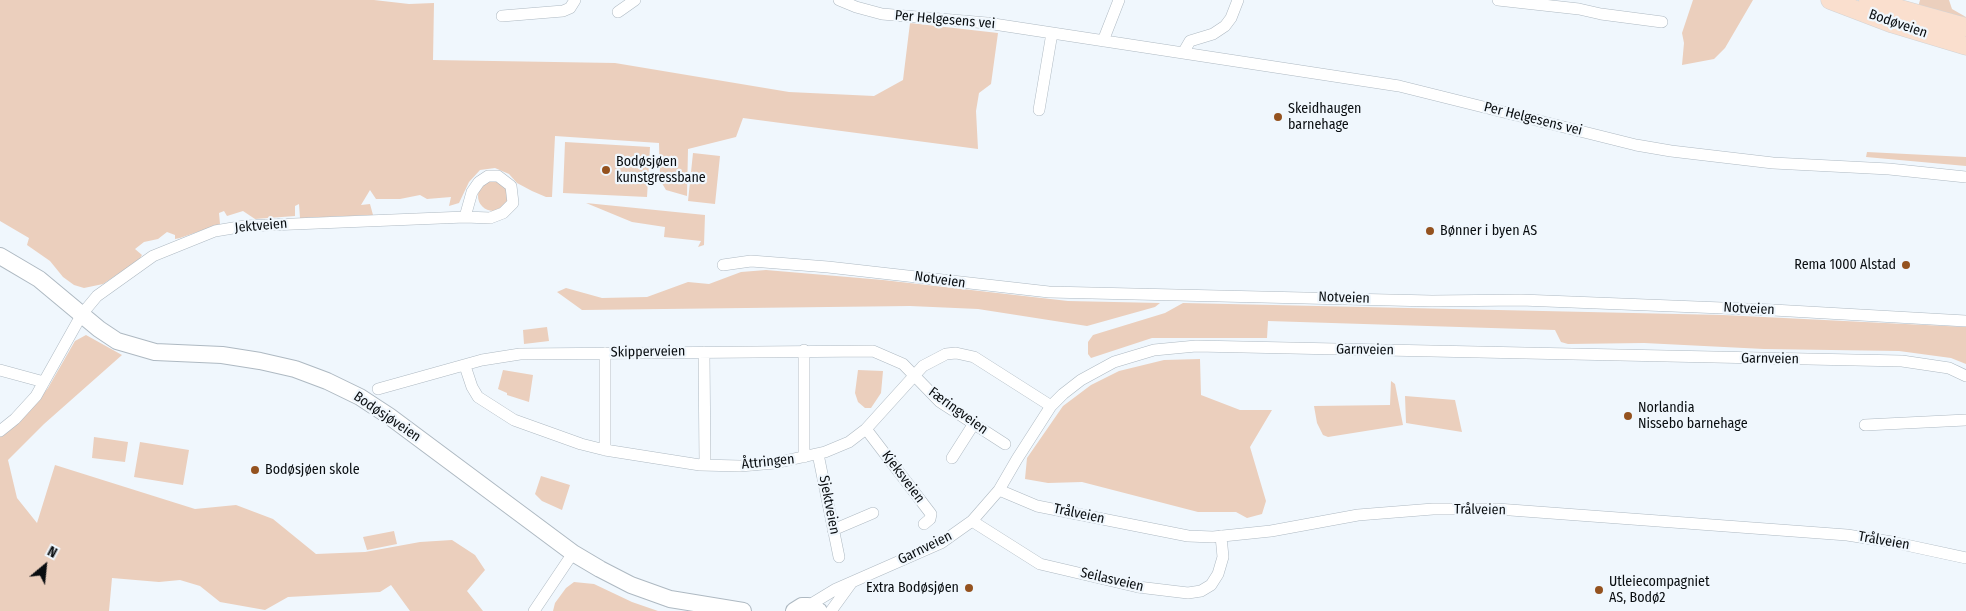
<!DOCTYPE html>
<html>
<head>
<meta charset="utf-8">
<style>
	body { margin:0 }
	#map { position:relative; width:1966px; height:611px; overflow:hidden; background:#f0f7fd; font-family:"Fira Sans Condensed",sans-serif }
	canvas { display:block }
	.north { position:absolute; left:20px; top:541px; width:50px; height:50px; -webkit-text-stroke:4px #f0f7fd; paint-order:stroke; rotate:28deg; font-size:14px; font-weight:700; line-height:20px; text-align:center; color:#090d10 }
	.north::after { content:''; display:block; margin:auto; width:18px; height:22px; background:#090d10; clip-path:polygon(50% 0,100% 100%,50% 72%,0 100%) }
</style>
</head>
<body>
<div id="map">
<canvas width="1966" height="611"></canvas>
<div class="north">N</div>
</div>
<script>
const context = document.querySelector('canvas').getContext('2d');
context.lineJoin = 'round';
function paint(path, color) {
  context.fillStyle = color;
  context.fill(path, 'evenodd');
}
function poly(rows) {
  const path = new Path2D();
  for (const r of rows) {
    if (r.length === 3) {
      path.moveTo(r[0] + r[2], r[1]);
      path.arc(r[0], r[1], r[2], 0, 2 * Math.PI);
      continue;
    }
    path.moveTo(r[0], r[1]);
    for (let i = 2; i < r.length; i += 2) path.lineTo(r[i], r[i + 1]);
  }
  return path;
}
function trace(path, color, width, dash) {
  context.strokeStyle = color;
  context.lineWidth = width;
  context.lineCap = dash ? 'butt' : 'round';
  context.setLineDash(dash || []);
  context.stroke(path);
}
function drawText(font, color, halo, rows, align = 'center') {
  context.font = font + ' "Fira Sans Condensed",sans-serif';
  context.lineWidth = 4.5;
  context.setLineDash([]);
  context.textBaseline = 'middle';
  context.strokeStyle = halo;
  context.fillStyle = color;
  for (const [text, x, y, turn = 0] of rows) {
    context.save();
    context.translate(x, y);
    context.rotate((+turn || 0) * Math.PI / 180);
    context.textAlign = isNaN(turn) ? turn : align;
    if (halo) context.strokeText(text, 0, 0);
    context.fillText(text, 0, 0);
    context.restore();
  }
}
const green = poly([
	[0,0,374,0,409,4,434,3,433,60,615,63,789,92,874,96,903,80,910,23,998,33,991,84,979,93,976,111,978,149,743,118,736,137,688,149,687,196,666,190,660,180,659,143,555,136,552,197,546,197,532,191,517,183,509,174,495,168,480,170,469,182,459,203,449,206,451,197,427,199,420,195,400,199,376,199,370,190,361,205,370,204,373,215,300,218,299,204,295,206,295,216,255,219,243,211,227,216,224,211,219,213,220,224,180,238,175,239,175,235,167,232,158,239,144,242,135,249,142,255,139,260,103,284,84,288,74,285,63,277,50,261,27,245,29,238,0,221],
	[1693,0,1753,0,1725,48,1714,59,1682,65,1684,43,1682,33],
	[1920,0,1949,0,1952,9,1966,17,1951,16,1918,7],
	[565,142,650,147,647,197,563,193],
	[1867,152,1966,157,1966,166,1866,157],
	[693,153,720,156,715,204,688,201],
	[493,196,15],
	[586,203,705,215,704,245,698,247,701,241,664,237,665,227,632,222],
	[766,270,883,280,1068,301,1160,303,1155,307,1087,326,978,309,910,306,582,310,557,292,566,288,602,298,647,297,688,282,709,284,741,272],
	[1183,303,1723,315,1966,327,1966,364,1951,358,1899,351,1764,349,1644,343,1568,344,1561,342,1555,330,1268,321,1267,338,1152,338,1091,358,1088,354,1088,342,1093,335,1165,313],
	[547,327,549,341,524,344,523,330],
	[86,335,122,355,44,424,8,460,17,498,37,523,55,465,195,509,236,505,273,519,316,554,365,552,420,542,452,540,475,555,485,570,467,591,483,611,410,611,391,585,380,592,288,597,265,610,220,602,200,586,180,580,159,582,112,578,109,611,0,611,0,435,35,404,48,388,75,341],
	[1200,359,1201,395,1240,410,1272,410,1250,447,1266,501,1262,514,1247,518,1236,512,1198,512,1082,482,1048,483,1025,479,1027,458,1063,406,1091,385,1119,371,1164,360],
	[503,370,533,375,529,402,507,395,507,393,498,389],
	[858,370,883,371,881,393,871,408,865,408,858,402,855,393],
	[1391,381,1395,384,1403,425,1328,437,1323,435,1317,423,1314,406,1390,405],
	[1405,396,1455,400,1462,432,1406,423],
	[94,437,128,442,125,462,92,458],
	[140,442,189,450,183,485,134,477],
	[541,476,570,485,562,510,542,501,535,494],
	[394,531,397,544,367,550,363,537],
	[574,582,594,584,632,602,658,611,553,611,555,603,566,588]
]);
const street = poly([
	[839,0,856,7,882,14,987,23,1399,86,1636,145,1671,151,1773,163,1889,169,1966,177],
	[1498,0,1579,9,1601,14,1662,22],
	[618,12,635,0],
	[502,16,563,11,570,8,575,0],
	[1103,41,1119,0],
	[1183,53,1190,41,1213,34,1225,26,1231,18,1238,0],
	[1039,110,1052,33],
	[723,265,751,261,828,267,1049,292,1432,301,1521,300,1773,310,1966,321],
	[804,350,804,457],
	[704,352,705,465],
	[605,353,605,450],
	[465,366,472,387,478,397,514,420,581,444,605,450,700,465,740,466,775,463,825,452,849,442,866,429,923,366,946,354,956,353,974,357,1051,406],
	[0,370,44,382],
	[378,389,482,360,520,354,873,351,903,364,940,402,1005,444],
	[1865,425,1966,420],
	[866,429,931,514,930,519,924,524],
	[0,431,15,419,36,396,82,314,97,296,153,256,215,231,245,226,465,217,472,192,479,182,488,176,498,176,511,186,513,203,503,213,490,218,465,217],
	[818,454,839,557],
	[952,458,973,425],
	[999,490,1037,506,1188,536,1213,537,1271,531,1358,515,1433,509,1497,509,1847,535,1892,542,1966,558],
	[972,521,1040,564,1138,587,1188,593,1201,591,1211,585,1218,574,1223,557,1221,536],
	[833,530,873,513],
	[808,606,836,589,941,543,972,521,999,490,1017,459,1051,406,1063,394,1081,380,1114,362,1154,350,1196,346,1902,361,1949,368,1966,376],
	[534,611,573,553],
	[831,611,852,582]
]);
const secondary = poly([
	[0,256,39,279,99,329,117,341,155,352,222,355,260,361,295,369,327,381,360,397,389,416,573,553,600,569,631,585,670,599,743,611],
	[794,611,802,606,808,606,819,611]
]);
const primary = poly([
	[1830,0,1893,24,1966,46],
	[1868,0,1966,27]
]);
const markers = [
	[1278,117,5,"#94521f"],
	[606,170,5,"#94521f"],
	[1430,231,5,"#94521f"],
	[1906,265,5,"#94521f"],
	[1628,416,5,"#94521f"],
	[255,470,5,"#94521f"],
	[969,588,5,"#94521f"],
	[1599,590,5,"#94521f"]
];
const streetNames = [
	["Per Helgesens vei",945,20,5],
	["Bodøveien",1898,24,19],
	["Per Helgesens vei",1533,119,14],
	["Jektveien",261,226,-5],
	["Notveien",940,280,8],
	["Notveien",1344,298,2],
	["Notveien",1749,309,3],
	["Garnveien",1365,350,1],
	["Skipperveien",648,352,-1],
	["Garnveien",1770,359,1],
	["Færingveien",958,411,36],
	["Bodøsjøveien",387,417,34],
	["Åttringen",768,462,-6],
	["Kjeksveien",903,477,53],
	["Sjektveien",829,505,79],
	["Trålveien",1480,510,1],
	["Trålveien",1079,514,12],
	["Trålveien",1884,541,10],
	["Garnveien",925,548,-26],
	["Seilasveien",1112,580,13]
];
const poiNames = [
	["Skeidhaugen",1288,109],
	["barnehage",1288,125],
	["Bodøsjøen",616,162],
	["kunstgressbane",616,178],
	["Bønner i byen AS",1440,231],
	["Rema 1000 Alstad",1896,265,"right"],
	["Norlandia",1638,408],
	["Nissebo barnehage",1638,424],
	["Bodøsjøen skole",265,470],
	["Utleiecompagniet",1609,582],
	["AS, Bodø2",1609,598],
	["Extra Bodøsjøen",959,588,"right"]
];
paint(green, '#ebcfbd');
trace(street, '#aeb9c2', 12);
trace(secondary, '#aeb9c2', 18);
trace(primary, '#d3d3d4', 19);
trace(street, '#fff', 11);
trace(secondary, '#fff', 16);
trace(primary, '#fadfce', 18);
for (const [x, y, r, color] of markers) {
  const dot = new Path2D();
  dot.arc(x, y, r, 0, 2 * Math.PI);
  context.fillStyle = color;
  context.fill(dot);
  trace(dot, '#f0f7fd', 2);
}
drawText('14px', '#090d10', '#f0f7fd', streetNames);
drawText('14px', '#090d10', '#f0f7fd', poiNames, 'left');
</script>
</body>
</html>
